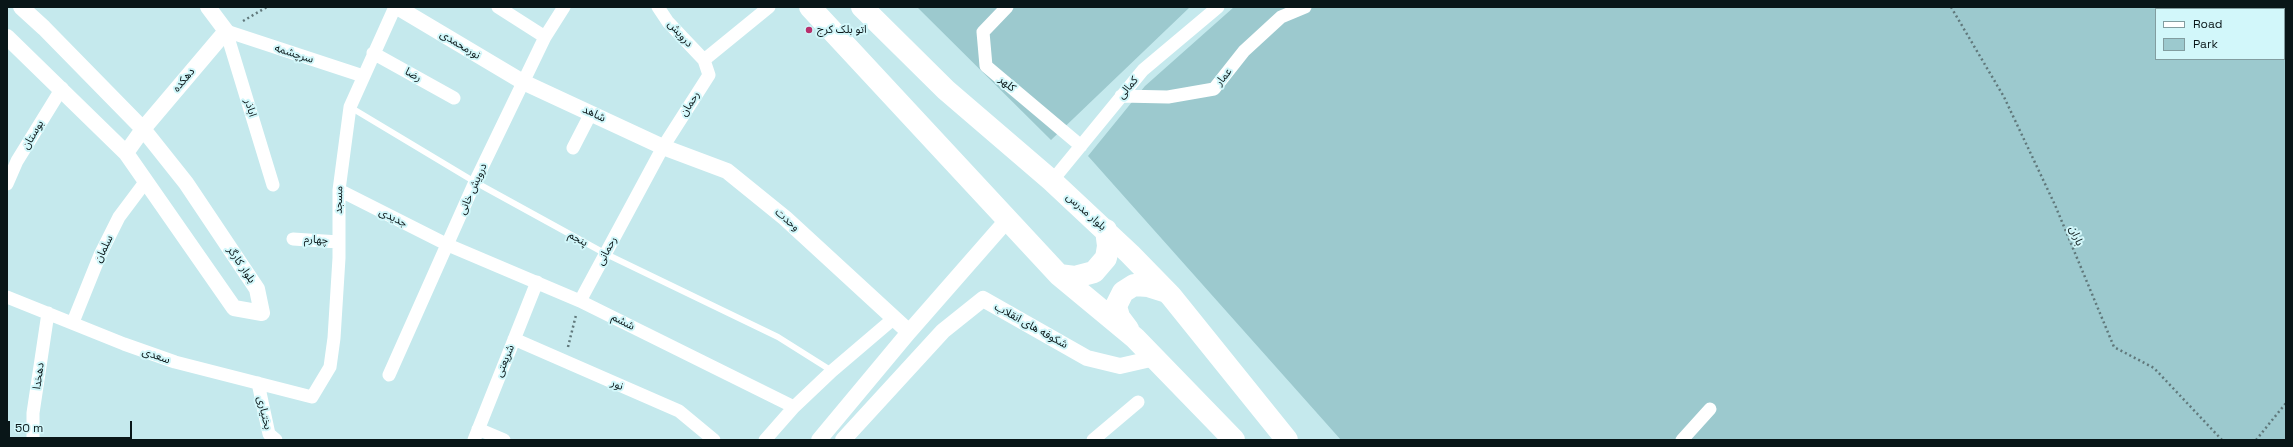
<!DOCTYPE html>
<html>
<head>
<meta charset="utf-8">
<style>
	body { margin:0 }
	#map { position:relative; width:2293px; height:447px; overflow:hidden; background:#c5e9ed; font-family:"Space Grotesk",sans-serif }
	canvas { display:block }
	.frame { position:absolute; inset:0; border:8px solid #091618; pointer-events:none }
	.legend { position:absolute; left:2155px; top:8px; width:130px; height:52px; box-sizing:border-box; background:#d2f7fa; border:1px solid #829da0; margin:0; padding:5px 7px; list-style:none; font-size:12px; color:#091618 }
	.legend li { display:flex; align-items:center; gap:8px; height:20px }
	.legend b { width:20px; border:1px solid #829da0 }
	.scale { position:absolute; left:8px; top:421px; width:124px; height:18px; box-sizing:border-box; border:2px solid #091618; border-top:0; padding-left:5px; font-size:12px; line-height:14px; white-space:nowrap; color:#091618; -webkit-text-stroke:3px #d2f7fa; paint-order:stroke }
</style>
</head>
<body>
<div id="map">
<canvas width="2293" height="447"></canvas>
<div class="frame"></div>
<ul class="legend">
<li><b style="height:5px;background:#fff"></b>Road</li>
<li><b style="height:11px;background:#9cc9ce"></b>Park</li>
</ul>
<div class="scale">50 m</div>
</div>
<script>
const context = document.querySelector('canvas').getContext('2d');
context.lineJoin = 'round';
function paint(path, color) {
  context.fillStyle = color;
  context.fill(path, 'evenodd');
}
function poly(rows) {
  const path = new Path2D();
  for (const r of rows) {
    path.moveTo(r[0], r[1]);
    for (let i = 2; i < r.length; i += 2) path.lineTo(r[i], r[i + 1]);
  }
  return path;
}
function trace(path, color, width, dash) {
  context.strokeStyle = color;
  context.lineWidth = width;
  context.lineCap = dash ? 'butt' : 'round';
  context.setLineDash(dash || []);
  context.stroke(path);
}
function drawText(font, color, halo, rows, align = 'center') {
  context.font = font + ' "Space Grotesk","Noto Sans Arabic",sans-serif';
  context.lineWidth = 4;
  context.setLineDash([]);
  context.textBaseline = 'middle';
  context.strokeStyle = halo;
  context.fillStyle = color;
  for (const [text, x, y, turn = 0] of rows) {
    context.save();
    context.translate(x, y);
    context.rotate((+turn || 0) * Math.PI / 180);
    context.textAlign = isNaN(turn) ? turn : align;
    if (halo) context.strokeText(text, 0, 0);
    context.fillText(text, 0, 0);
    context.restore();
  }
}
const green = poly([
	[917,7,1190,7,1051,140],
	[1234,7,2286,7,2286,440,1341,440,1088,156,1145,86],
	[2156,9,2284,9,2284,59,2156,59]
]);
const path = poly([
	[1951,7,2004,97,2055,205,2114,347,2154,368,2222,440],
	[243,21,267,7],
	[568,347,576,315],
	[2256,440,2286,403]
]);
const service = poly([
	[350,107,475,182,606,254,778,337,832,371]
]);
const minor = poly([
	[498,7,545,37],
	[1007,7,983,32,986,66,1081,146],
	[226,31,273,185],
	[226,31,363,76],
	[373,53,454,98],
	[704,60,769,7],
	[1121,96,1168,97,1214,89,1244,51,1281,17,1305,7],
	[573,148,591,113],
	[1052,181,1143,70,1218,7],
	[7,184,17,161,62,88],
	[339,190,448,245,580,301,794,407],
	[293,239,339,242],
	[7,297,124,344,175,362,312,397,330,367,334,338,339,258,339,190,350,107,395,7],
	[580,301,663,147,709,75,704,60,668,22,658,7],
	[73,322,100,255,119,217,146,181],
	[514,339,679,411,714,440],
	[389,375,475,182,545,37,564,7],
	[258,383,269,434,276,440],
	[478,429,504,440],
	[33,440,33,413,48,313],
	[474,440,537,282],
	[765,440,794,407,832,371,893,319],
	[1093,440,1138,402],
	[1682,440,1710,409]
]);
const tertiary = poly([
	[397,7,523,82,663,147,727,171,785,218,909,332],
	[7,37,126,153,234,308,262,313,257,289,186,183,143,129,44,28,21,7],
	[126,153,143,129,226,31,208,7],
	[819,440,909,332,1008,219],
	[843,440,943,331,983,299,1087,358,1120,366,1155,358]
]);
const trunk = poly([
	[810,7,1059,275,1135,338,1234,440],
	[862,7,946,90,1052,181,1130,254,1171,296,1287,440],
	[1059,275,1075,277,1094,272,1106,258,1108,246,1106,230],
	[1128,329,1119,317,1116,306,1123,292,1134,285,1148,286,1167,292]
]);
const markers = [
	[809,30,4,"#b82f6c"]
];
const poiNames = [
	["اتو بلک کرج",817,30]
];
const streetNames = [
	["درویش",680,34,48],
	["نورمحمدی",460,45,31],
	["سرچشمه",294,54,18],
	["رضا",413,75,29],
	["عمار",1224,77,-51],
	["دهکده",184,80,-50],
	["کلهر",1007,84,40],
	["کمالی",1128,88,-50],
	["رحمان",690,104,-58],
	["اباذر",250,108,73],
	["شاهد",594,114,25],
	["بوستان",33,135,-59],
	["درویش خانی",473,189,-66],
	["مسجد",339,200,-89],
	["بلوار مدرس",1086,212,42],
	["جدیدی",393,218,26],
	["وحدت",787,220,41],
	["باران",2076,236,67],
	["پنجم",578,239,29],
	["چهارم",316,240,3],
	["سلمان",104,249,-64],
	["رحمانی",607,251,-62],
	["بلوار کارگر",241,265,56],
	["ششم",623,322,27],
	["شکوفه های انقلاب",1031,326,29],
	["سعدی",156,356,19],
	["شریعتی",505,361,-68],
	["دهخدا",39,376,-82],
	["نور",617,385,23],
	["بختیاری",264,413,77]
];
paint(green, '#9cc9ce');
trace(path, '#60787b', 2.5, [2, 3]);
trace(service, '#fff', 6);
trace(minor, '#fff', 13);
trace(tertiary, '#fff', 16);
trace(trunk, '#fff', 22);
for (const [x, y, r, color] of markers) {
  const dot = new Path2D();
  dot.arc(x, y, r, 0, 2 * Math.PI);
  context.fillStyle = color;
  context.fill(dot);
  trace(dot, '#d2f7fa', 1.5);
}
drawText('11px', '#091618', '#d2f7fa', poiNames, 'left');
drawText('11px', '#091618', '#d2f7fa', streetNames);
</script>
</body>
</html>
